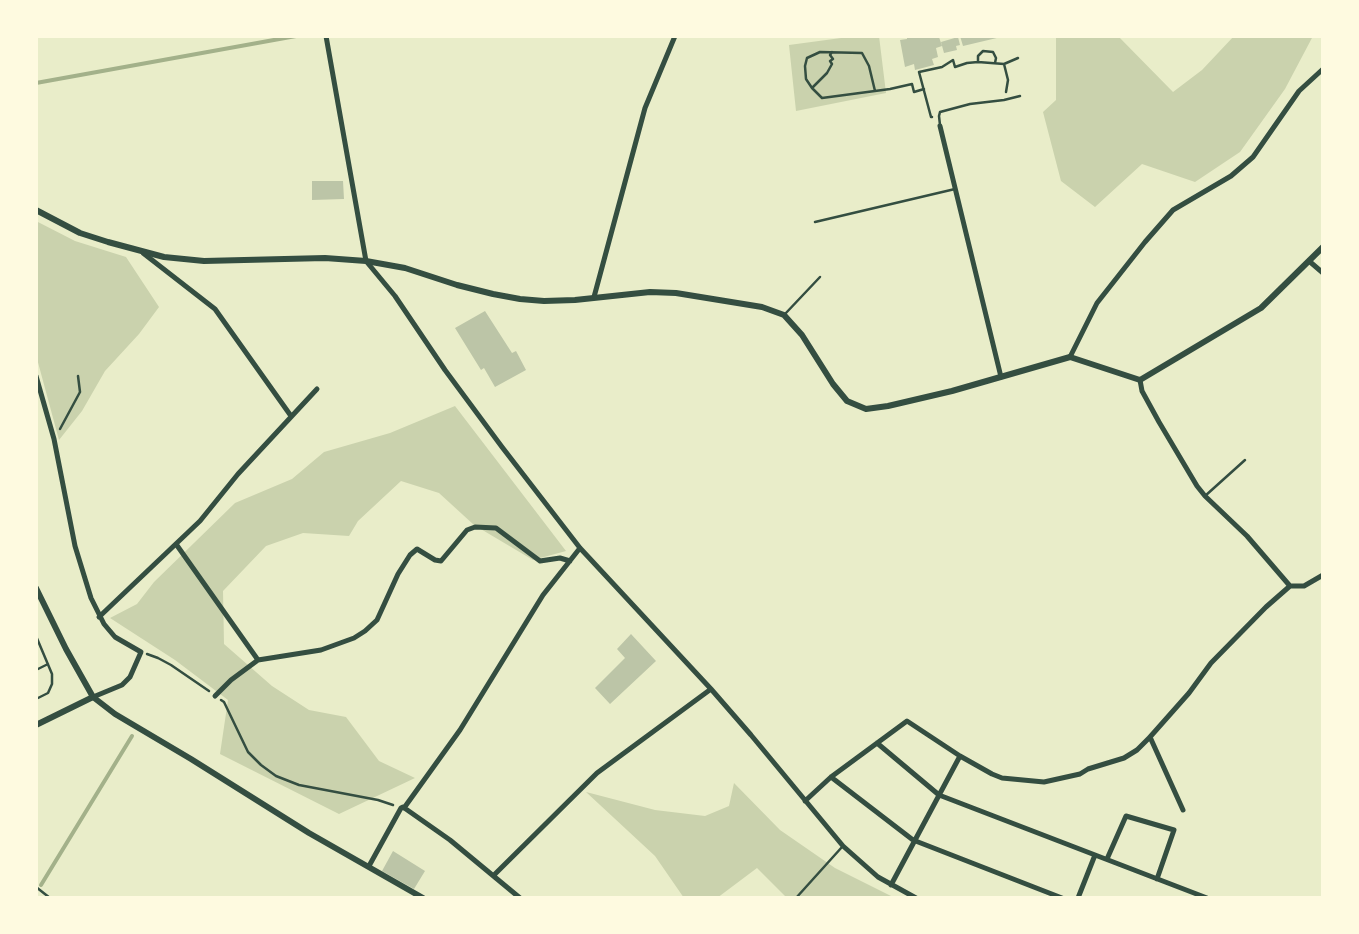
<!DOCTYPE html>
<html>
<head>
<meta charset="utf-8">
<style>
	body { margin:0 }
	#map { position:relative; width:1359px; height:934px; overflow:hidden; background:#e9edc9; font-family:Figtree,sans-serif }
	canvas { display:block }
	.frame { position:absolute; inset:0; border:38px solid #fefae0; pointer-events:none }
</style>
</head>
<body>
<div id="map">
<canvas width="1359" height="934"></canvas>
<div class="frame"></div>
</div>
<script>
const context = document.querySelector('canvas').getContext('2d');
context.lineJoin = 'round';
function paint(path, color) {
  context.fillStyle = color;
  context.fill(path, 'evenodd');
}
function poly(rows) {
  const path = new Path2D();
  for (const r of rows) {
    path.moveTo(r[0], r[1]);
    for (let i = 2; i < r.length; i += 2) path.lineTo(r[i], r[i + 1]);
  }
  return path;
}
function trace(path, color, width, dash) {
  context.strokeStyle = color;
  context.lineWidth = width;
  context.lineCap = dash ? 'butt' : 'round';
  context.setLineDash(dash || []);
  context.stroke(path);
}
const green = poly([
	[856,36,879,36,886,93,796,111,789,45],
	[1056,36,1118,36,1173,92,1202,70,1234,36,1313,36,1285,89,1240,152,1195,182,1142,164,1095,207,1061,181,1043,112,1056,100],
	[36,221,75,241,126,257,159,307,139,334,105,371,82,411,59,440,36,355],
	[455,406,566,551,533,560,474,525,439,493,401,481,358,521,349,536,303,533,266,546,223,591,224,644,272,686,309,710,346,717,379,761,415,778,339,814,220,754,228,700,175,660,110,618,137,604,154,582,235,503,292,479,324,452,390,433],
	[734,783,780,830,835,868,895,898,787,898,757,868,717,898,684,898,655,856,586,792,655,810,705,816,729,806]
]);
const stream = poly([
	[36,83,296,36],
	[41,885,132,736]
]);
const building = poly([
	[907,36,932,36,932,38,939,37,942,46,936,48,938,57,932,59,934,65,915,70,914,64,905,67,900,40,907,39],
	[960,36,1001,36,1001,37,963,46],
	[958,37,960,45,956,46,957,50,944,53,941,42],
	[312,181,343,181,344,199,312,200],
	[485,311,512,353,516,351,526,370,495,387,484,368,481,370,455,328],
	[631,634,656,661,610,704,595,688,625,658,617,649],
	[393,851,425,871,414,889,382,871]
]);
const path = poly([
	[978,62,978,56,983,51,993,52,996,58,995,63],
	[1004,64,1018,58],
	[812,88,827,73,832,64,830,61,833,59,830,55,832,52],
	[875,91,869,66,862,53,820,52,807,58,805,66,806,79,812,88,822,98,890,89,912,84,914,92,924,89],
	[932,117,931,117,919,72,942,67,953,60,955,67,967,63,978,62,1004,64,1008,80,1006,92],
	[60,429,80,392,78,376],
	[147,654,158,658,171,665,209,691],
	[221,700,224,702,248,752,261,765,276,776,299,785,378,800,393,805],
	[36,887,50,898]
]);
const service = poly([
	[940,125,939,116,940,112,970,104,1004,100,1020,96],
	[815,222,955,189],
	[785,314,820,277],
	[1205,496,1245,460],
	[36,636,52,674,52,684,48,693,36,699],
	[36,670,48,664],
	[796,898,842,847]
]);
const minor = poly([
	[326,36,366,261,395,296,445,370,502,447,580,548,711,689,751,735,843,846,878,877,916,898],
	[940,126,1001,377],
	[143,253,215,309,291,416],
	[1309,261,1323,273],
	[594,297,645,108,675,36],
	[1070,357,1097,303,1145,242,1173,210,1231,176,1253,157,1299,91,1323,69],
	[36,376,54,439,75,546,91,598,104,624,115,637,141,652,130,677,122,685,93,697],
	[1140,380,1142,391,1159,422,1197,486,1205,496,1247,536,1290,586],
	[176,544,258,660],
	[99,617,200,521,238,474,317,389],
	[215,696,231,680,258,660,321,650,354,638,365,631,377,620,398,574,410,555,417,549,435,560,441,561,467,530,475,527,496,528,540,561,560,558,570,561],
	[1150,737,1183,810],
	[877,743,939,795,1207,898],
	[960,756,992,774,1002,778,1044,782,1080,774,1088,769,1124,758,1137,750,1150,737,1189,693,1211,663,1266,607,1290,586,1304,586,1323,575],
	[831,777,913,840,1062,898],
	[805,801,831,777,907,721,960,756,891,885],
	[404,808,460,730,543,595,580,548],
	[1107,859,1126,816,1174,830,1157,879],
	[369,866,401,808,403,807,450,840,520,898],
	[494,875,597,773,711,689],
	[1078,898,1095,855]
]);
const tertiary = poly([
	[36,210,80,233,108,242,164,257,204,261,325,258,366,261,405,268,457,285,493,294,520,299,544,301,575,300,650,292,676,293,762,307,784,315,802,335,833,384,847,401,866,409,888,406,952,391,1070,357,1140,380,1261,308,1323,247],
	[36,588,66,649,93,697,115,714,191,759,309,833,423,898],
	[36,725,93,697]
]);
paint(green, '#cad2ad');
trace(stream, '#a3b18a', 4);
paint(building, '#bcc5a7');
trace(path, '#344e41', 2.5);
trace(service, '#344e41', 2.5);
trace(minor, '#344e41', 5);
trace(tertiary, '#344e41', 6);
</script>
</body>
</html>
